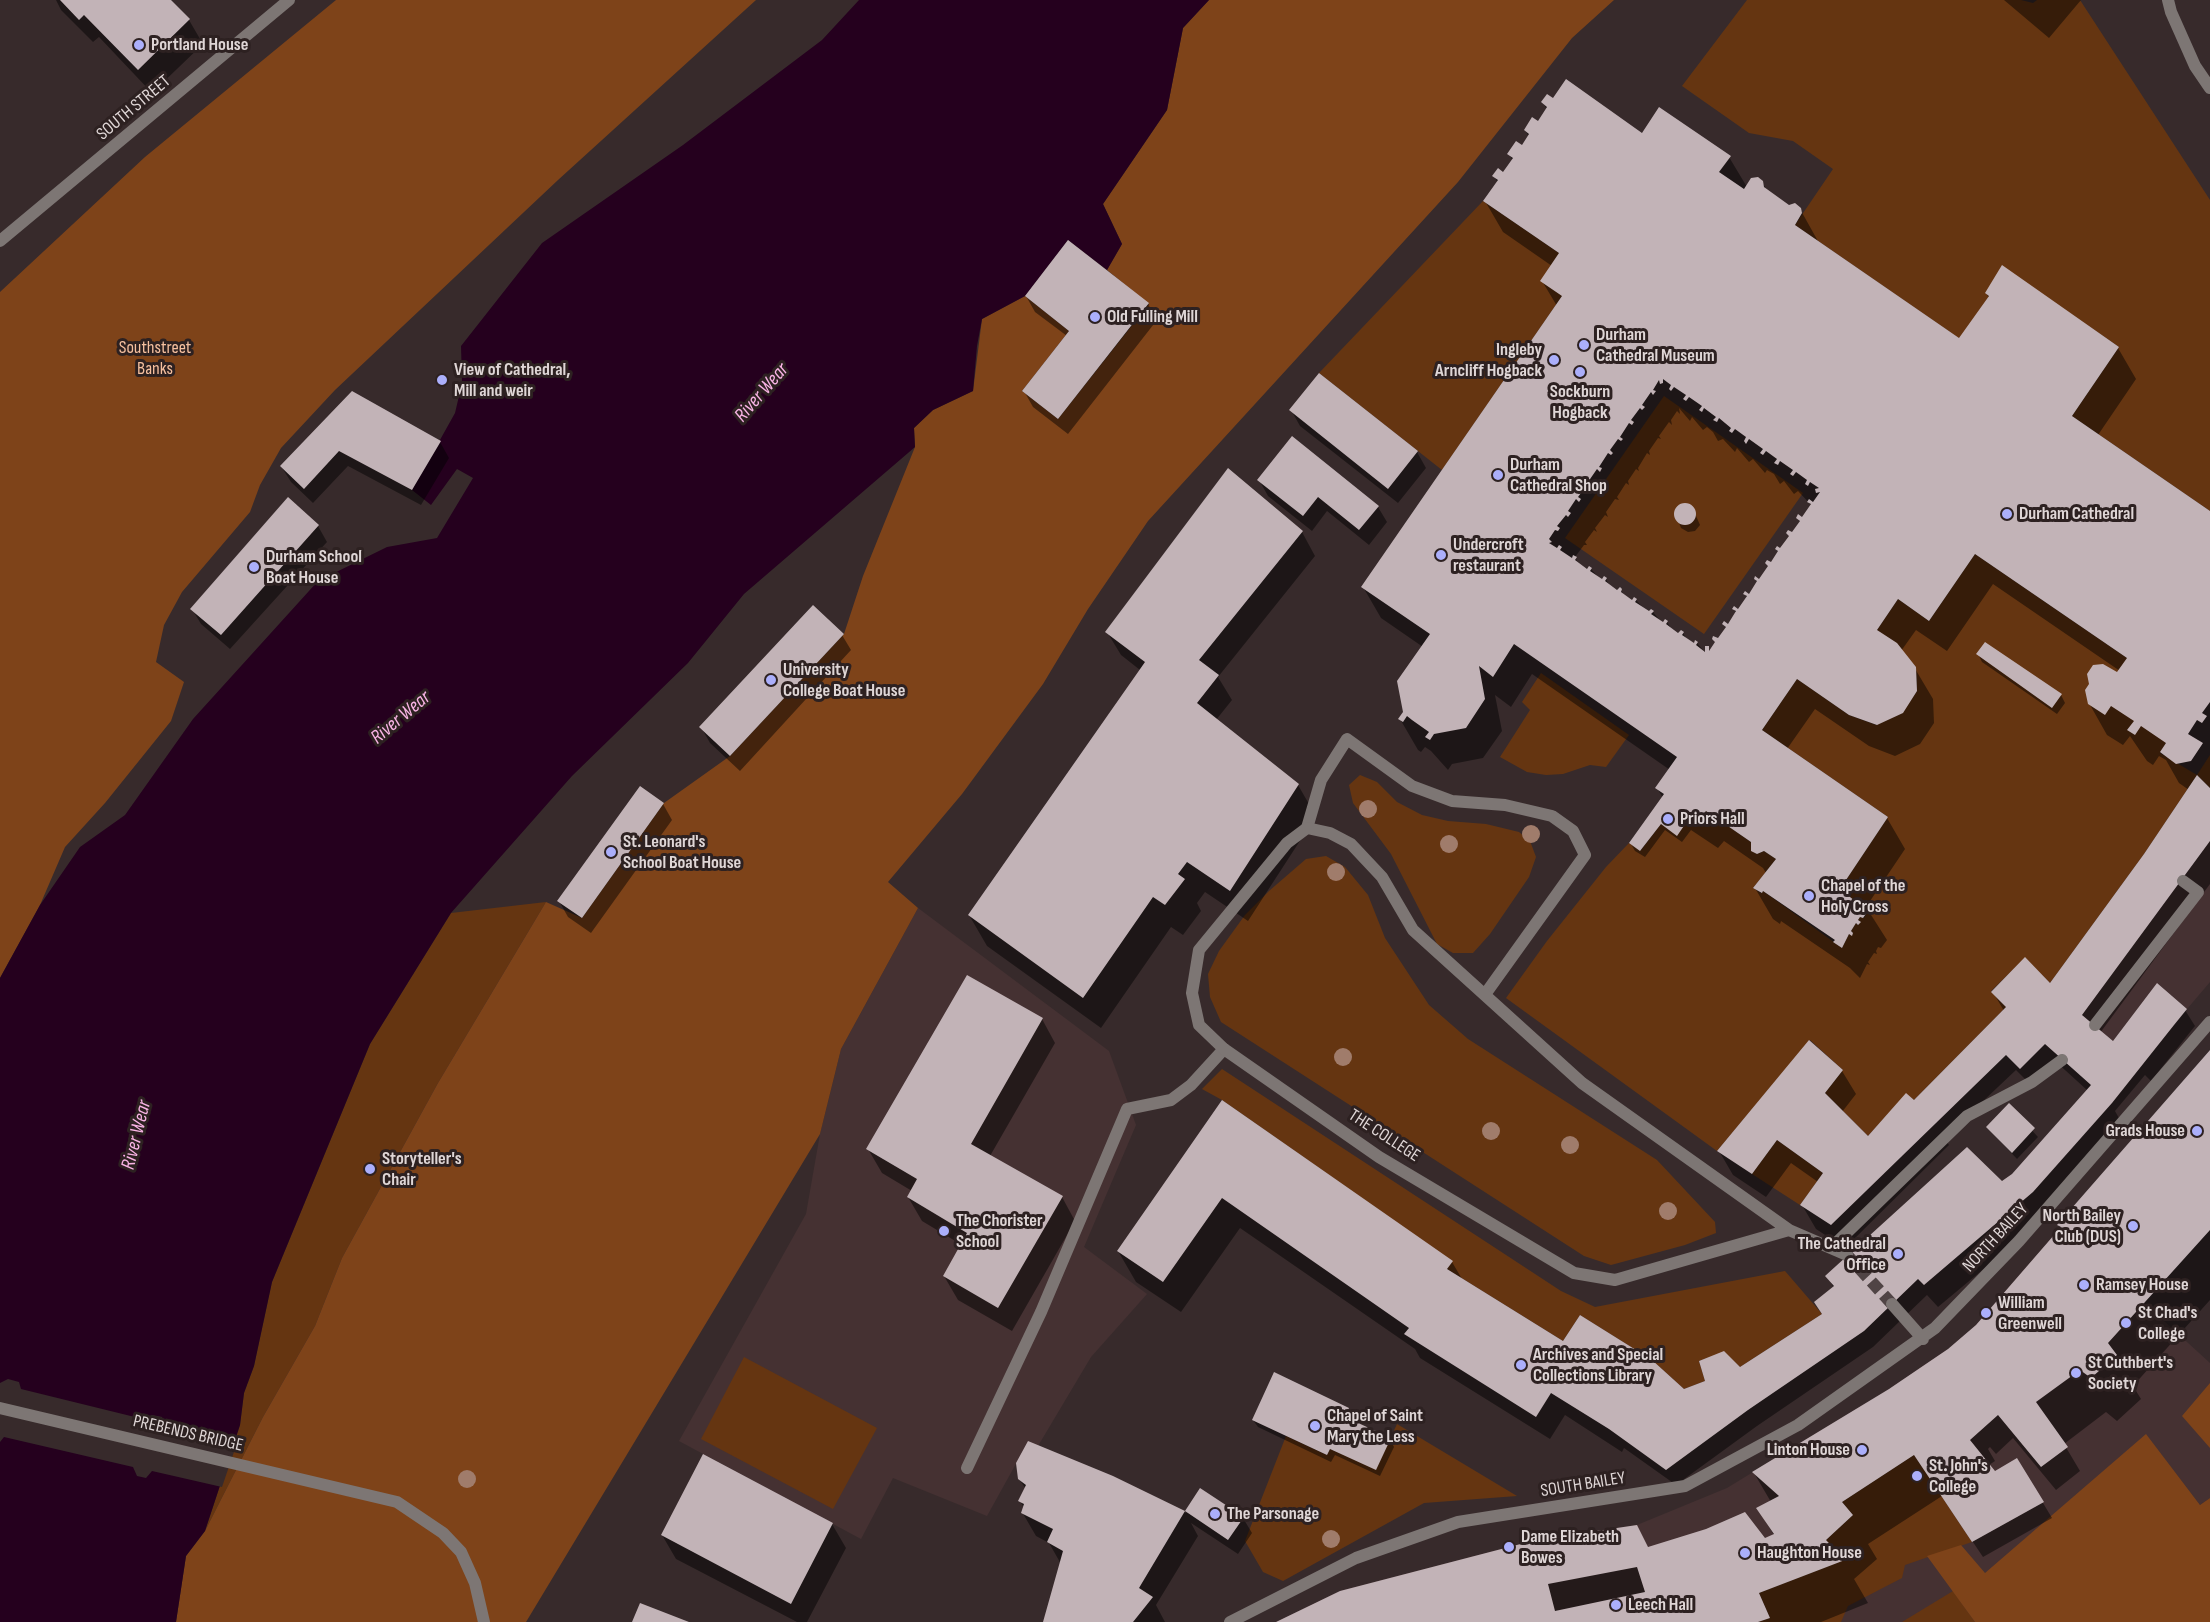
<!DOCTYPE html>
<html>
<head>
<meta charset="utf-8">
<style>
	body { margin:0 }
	canvas { display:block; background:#372a2b }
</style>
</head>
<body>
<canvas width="2210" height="1622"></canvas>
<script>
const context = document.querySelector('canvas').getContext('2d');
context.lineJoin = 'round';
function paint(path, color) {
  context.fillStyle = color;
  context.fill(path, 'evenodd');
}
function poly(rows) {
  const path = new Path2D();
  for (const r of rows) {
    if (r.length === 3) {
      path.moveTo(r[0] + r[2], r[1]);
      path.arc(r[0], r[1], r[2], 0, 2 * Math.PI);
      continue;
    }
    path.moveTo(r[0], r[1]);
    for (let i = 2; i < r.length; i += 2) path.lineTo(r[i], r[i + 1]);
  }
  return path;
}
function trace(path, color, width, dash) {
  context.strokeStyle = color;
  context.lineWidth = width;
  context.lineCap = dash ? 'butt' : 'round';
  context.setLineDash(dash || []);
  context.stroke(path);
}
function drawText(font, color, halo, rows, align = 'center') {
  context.font = font + ' "Sofia Sans Condensed",sans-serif';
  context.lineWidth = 6;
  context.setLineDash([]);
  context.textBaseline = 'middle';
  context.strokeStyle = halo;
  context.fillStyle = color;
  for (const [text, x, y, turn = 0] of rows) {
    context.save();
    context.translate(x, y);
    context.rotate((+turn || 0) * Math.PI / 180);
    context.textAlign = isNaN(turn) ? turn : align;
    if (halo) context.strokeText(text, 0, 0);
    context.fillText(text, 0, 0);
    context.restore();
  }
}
const built = poly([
	[2210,841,2210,982,2187,1009,2157,983,2113,1041,2082,1015],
	[918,908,1109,1051,1136,1125,1084,1247,1147,1294,1091,1357,1038,1446,1028,1442,987,1516,893,1478,861,1539,679,1441,806,1214,820,1134,841,1049],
	[2061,1227,2210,1363,2210,1498,2200,1505,2146,1435,1992,1568,1957,1594,1975,1622,1276,1622,1340,1591,1536,1540,1637,1525,1727,1488,1889,1389,1948,1349,1976,1325]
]);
const green = poly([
	[1747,0,2021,0,2033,3,2037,0,2080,0,2210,200,2210,511,2072,416,2119,347,2007,270,1960,339,1795,225,1833,169,1793,141,1749,133,1682,86],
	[1483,201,1559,253,1562,296,1442,470,1319,373],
	[1664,396,1803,493,1704,634,1565,538],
	[1975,554,2127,658,2166,743,2160,753,2197,775,2210,755,2210,788,2197,775,2144,854,2050,983,2025,958,1991,991,2006,1007,1914,1100,1906,1094,1868,1136,1825,1093,1843,1070,1810,1040,1717,1151,1506,998,1547,941,1606,867,1629,843,1641,850,1661,824,1677,835,1692,814,1700,818,1706,811,1751,842,1752,851,1757,854,1764,851,1776,859,1753,888,1761,893,1763,891,1842,948,1849,934,1853,933,1851,931,1856,923,1858,925,1860,922,1858,920,1860,917,1864,918,1870,908,1862,903,1860,905,1840,889,1888,817,1762,730,1797,679,1849,715,1876,725,1902,713,1917,691,1916,667,1877,630,1898,599,1929,621],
	[1541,673,1629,735,1606,767,1590,765,1563,774,1546,775,1527,772,1500,757,1530,710,1522,702],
	[1360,775,1377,782,1397,802,1422,815,1448,821,1486,824,1519,832,1530,841,1536,857,1529,877,1490,934,1473,953,1453,953,1437,944,1391,854,1353,803,1349,785],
	[1326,856,1345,867,1368,895,1385,938,1429,1005,1468,1039,1657,1160,1715,1222,1716,1233,1685,1245,1611,1265,1584,1256,1221,1022,1210,997,1208,974,1219,951,1245,915,1269,891,1306,859],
	[546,902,438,1083,342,1258,315,1326,263,1417,205,1531,240,1425,244,1393,254,1366,272,1282,370,1044,451,913],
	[1222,1069,1561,1291,1595,1307,1785,1271,1822,1314,1740,1367,1724,1352,1699,1361,1705,1381,1684,1389,1652,1360,1580,1315,1563,1341,1447,1269,1452,1261,1222,1100,1202,1089],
	[1777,1140,1823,1173,1800,1205,1752,1174],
	[744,1357,877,1428,833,1509,701,1439],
	[1397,1424,1517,1496,1424,1503,1283,1581,1263,1572,1245,1541,1286,1436,1327,1455,1330,1449,1376,1469],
	[1914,1455,1972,1542,1905,1565,1902,1578,1848,1606,1841,1622,1758,1622,1770,1618,1759,1593,1844,1560,1826,1540,1853,1515,1842,1502],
	[1953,1591,1975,1622,1902,1622]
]);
const forest = poly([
	[336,0,756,0,558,180,335,390,281,448,260,485,250,512,182,592,164,625,156,662,184,682,171,721,105,803,65,847,40,905,0,978,0,292,145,157],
	[1209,0,1614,0,1572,38,1458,182,1148,521,1088,609,1043,684,962,794,888,882,918,908,841,1049,820,1134,526,1622,176,1622,186,1556,205,1531,263,1417,315,1326,342,1258,438,1083,546,902,582,918,664,803,730,756,844,634,863,576,915,447,914,428,933,410,973,391,982,319,1025,296,1069,331,1022,391,1058,419,1149,304,1107,270,1122,244,1103,204,1167,110,1183,28],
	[2210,1383,2210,1448,2182,1416],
	[2146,1434,2200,1505,2210,1498,2210,1622,1975,1622,1927,1556,1961,1545,1985,1573]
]);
const water = poly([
	[859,0,1209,0,1183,28,1167,110,1103,204,1122,244,1107,270,1068,240,1025,296,982,319,977,346,973,391,933,410,914,428,915,447,744,594,688,663,572,776,451,913,370,1044,272,1282,254,1366,244,1393,240,1425,205,1531,186,1556,176,1622,0,1622,0,978,40,905,80,847,125,815,193,719,318,581,387,547,437,538,473,478,457,469,431,505,412,490,455,413,462,383,461,346,542,243,683,145,822,40]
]);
const pier = poly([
	[8,1379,19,1382,21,1389,147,1420,152,1415,162,1417,163,1425,237,1443,222,1487,152,1471,146,1478,137,1476,133,1467,4,1437,0,1442,0,1383]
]);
const shadow = poly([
	[56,0,169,0,189,20,203,44,152,93,99,37,93,42,61,10],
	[2004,0,2081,0,2049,38],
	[1543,102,1643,135,1729,157,1747,187,1762,182,1767,191,1789,206,1800,209,1819,243,1959,340,1989,298,1986,293,2118,348,2136,379,2098,435,2210,513,2210,884,2100,1033,2118,1048,2185,1010,2195,1026,2151,1081,2145,1075,2115,1111,2120,1120,2046,1217,1938,1307,1927,1295,1873,1347,1757,1426,1676,1485,1624,1448,1622,1452,1565,1415,1550,1439,1420,1358,1415,1349,1240,1228,1181,1312,1136,1282,1118,1251,1223,1102,1452,1262,1462,1279,1564,1343,1684,1390,1740,1369,1823,1315,1834,1288,1827,1276,2012,1176,2088,1091,2054,1060,2030,1084,2016,1070,1944,1138,1949,1145,1845,1248,1816,1229,1802,1205,1818,1182,1791,1163,1766,1197,1733,1175,1719,1151,1842,1071,1856,1094,1842,1112,1868,1138,1918,1106,2004,1011,1993,992,2050,985,2146,855,2189,790,2179,783,2166,760,2159,756,2153,765,2147,761,2130,736,2123,745,2107,735,2089,703,2120,671,1993,584,1947,651,1916,630,1901,651,1914,667,1933,699,1934,723,1920,744,1895,756,1869,746,1815,709,1787,749,1887,818,1905,849,1866,907,1887,940,1881,948,1878,947,1876,951,1877,954,1874,953,1868,962,1870,965,1867,964,1860,978,1850,968,1781,921,1780,924,1773,919,1755,888,1766,873,1763,868,1724,841,1718,848,1691,830,1682,842,1665,830,1645,857,1635,851,1631,844,1663,798,1657,788,1670,770,1532,674,1511,707,1495,695,1502,731,1483,758,1452,764,1448,770,1431,751,1425,747,1421,752,1418,750,1400,719,1405,712,1423,647,1381,618,1363,587,1557,306,1542,281,1552,266,1503,232,1485,201,1498,183,1494,176,1503,174,1513,161,1509,154,1522,147,1529,137,1525,130,1538,123,1547,110],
	[1679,408,1690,421,1692,417,1703,430,1707,427,1713,432,1718,441,1723,439,1735,452,1737,448,1749,462,1753,459,1765,473,1767,470,1774,474,1780,484,1784,481,1794,494,1798,491,1812,506,1802,519,1798,518,1800,522,1781,551,1776,549,1779,553,1760,581,1755,579,1758,583,1749,596,1745,594,1747,598,1739,611,1734,609,1736,614,1728,626,1724,624,1726,628,1710,651,1708,648,1707,655,1697,643,1694,645,1687,640,1683,633,1679,635,1672,630,1667,622,1663,624,1653,612,1649,614,1636,600,1633,602,1625,597,1621,590,1617,592,1610,587,1606,579,1602,581,1590,568,1588,571,1579,565,1575,557,1584,545,1587,545,1585,542,1594,530,1597,532,1595,528,1605,515,1608,517,1606,512,1615,499,1619,500,1617,497,1626,483,1629,485,1628,481,1636,469,1639,471,1638,468,1647,453,1650,455,1649,451,1658,438,1661,439,1659,436,1669,422,1672,425,1671,420,1677,411,1680,414],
	[1026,296,1148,304,1157,320,1068,434,1033,407,1024,391,1067,336,1035,312],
	[352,393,440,442,449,458,421,505,348,466,313,503,291,482,281,466],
	[1291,410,1417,452,1426,468,1398,503,1300,426],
	[1259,480,1378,507,1387,522,1369,545,1327,511,1312,531,1268,496],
	[1687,504,1693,509,1700,525,1695,531,1688,532,1681,528,1675,512,1679,505],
	[318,526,327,542,230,649,201,624,192,609],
	[1302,532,1315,556,1218,677,1232,700,1216,720,1298,785,1316,816,1248,921,1205,892,1197,903,1201,911,1183,935,1171,927,1101,1028,987,946,969,915,1140,670,1121,655,1107,632],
	[842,635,851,650,740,771,710,743,701,727],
	[1978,654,2061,695,2065,703,2057,714,1982,662],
	[641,788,663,804,672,820,591,933,568,917,559,901],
	[1042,1019,1055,1043,990,1156,1062,1197,1075,1221,1012,1331,958,1300,944,1276,962,1245,922,1221,908,1197,912,1191,882,1173,868,1149],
	[2210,1050,2210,1300,2133,1386,2141,1399,2117,1421,2106,1412,2064,1444,2080,1471,2056,1490,2013,1438,1996,1454,1990,1447,1988,1449,1995,1461,1989,1465,1995,1473,2043,1503,2052,1518,1983,1557,1942,1496,1868,1544,1877,1559,1854,1579,1868,1603,1821,1622,1280,1622,1648,1548,1764,1540,1774,1535,1758,1508,1771,1502,1754,1473,1928,1365,1977,1326,2061,1230,2058,1225],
	[2009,1105,2038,1137,2017,1159,1987,1127],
	[1348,1409,1353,1417,1351,1421,1390,1439,1394,1447,1380,1476,1335,1455,1331,1462,1258,1427,1253,1420],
	[1112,1478,1186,1513,1201,1491,1243,1518,1252,1533,1238,1554,1191,1523,1198,1536,1156,1605,1165,1622,1044,1622,1061,1564,1049,1543,1036,1536,1022,1512,1024,1508,1020,1501,1026,1489,1019,1479],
	[832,1524,846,1548,807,1622,797,1622,676,1559,662,1535]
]);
const building = poly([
	[60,0,171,0,190,19,138,70,84,15,79,20],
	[1566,79,1642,133,1659,107,1731,156,1719,172,1744,189,1751,178,1758,177,1763,181,1764,187,1789,205,1795,203,1801,208,1802,213,1795,225,1959,338,1989,296,1985,293,2002,265,2119,347,2072,416,2210,511,2210,702,2202,713,2207,716,2202,723,2197,720,2188,734,2203,743,2191,761,2176,764,2160,752,2166,743,2141,726,2135,735,2127,730,2134,721,2111,706,2105,715,2088,704,2085,690,2089,684,2087,674,2093,665,2103,664,2117,672,2127,658,1975,554,1929,621,1898,599,1877,630,1897,643,1916,667,1917,691,1903,713,1877,725,1849,715,1797,679,1762,730,1888,817,1840,889,1860,905,1862,902,1870,908,1863,918,1860,917,1858,920,1861,922,1858,925,1856,923,1851,931,1853,933,1852,936,1849,934,1842,948,1833,942,1835,940,1763,891,1762,893,1753,888,1776,859,1764,851,1757,854,1751,851,1751,842,1706,811,1700,818,1692,814,1677,836,1661,824,1640,851,1629,843,1664,794,1655,788,1677,757,1514,644,1493,677,1479,666,1485,699,1466,728,1434,734,1430,740,1425,737,1429,732,1412,720,1407,716,1403,722,1398,719,1403,712,1397,681,1430,634,1361,587,1562,296,1540,281,1559,253,1483,201,1498,180,1492,176,1498,168,1503,172,1513,158,1507,154,1516,141,1522,145,1529,134,1524,130,1532,117,1538,121,1547,107,1541,102,1547,94,1553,98],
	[1663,379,1671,385,1669,389,1671,391,1674,387,1686,395,1683,399,1686,401,1689,397,1702,406,1699,410,1702,412,1704,408,1716,417,1713,420,1717,422,1719,418,1731,428,1729,431,1732,433,1735,429,1746,437,1744,441,1746,444,1749,439,1763,449,1760,453,1763,455,1766,451,1777,459,1774,463,1778,465,1780,461,1793,470,1790,474,1793,476,1796,472,1807,480,1805,484,1808,486,1810,482,1819,488,1815,489,1816,493,1820,492,1813,502,1809,499,1807,502,1811,504,1802,517,1798,514,1796,518,1800,521,1792,532,1788,530,1786,533,1789,536,1780,548,1777,546,1775,549,1778,551,1771,562,1767,560,1765,563,1768,566,1759,579,1755,576,1754,579,1757,581,1749,594,1745,591,1743,594,1747,596,1738,609,1734,606,1732,609,1736,611,1728,624,1724,621,1722,624,1726,627,1718,638,1713,636,1712,639,1715,642,1709,651,1709,646,1705,646,1705,652,1696,645,1698,642,1695,640,1694,643,1682,635,1684,632,1681,630,1678,633,1666,624,1668,621,1665,619,1663,622,1651,614,1654,611,1651,609,1649,611,1635,602,1637,599,1634,597,1632,600,1621,592,1622,589,1620,587,1617,590,1605,581,1607,578,1604,576,1602,579,1590,571,1592,568,1589,566,1587,569,1575,560,1577,557,1573,555,1572,558,1560,550,1562,547,1559,545,1557,548,1549,543,1552,542,1549,539,1555,530,1558,531,1560,528,1557,526,1566,515,1568,517,1571,513,1568,511,1576,499,1579,502,1581,499,1578,497,1587,485,1589,487,1592,483,1588,482,1597,469,1600,472,1602,468,1599,467,1608,453,1611,455,1613,453,1610,450,1618,439,1621,441,1623,439,1620,437,1629,423,1632,425,1634,422,1631,420,1640,408,1642,410,1645,407,1642,405,1651,392,1653,395,1656,391,1653,390,1659,380,1660,384,1663,383],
	[1068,240,1149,303,1058,419,1022,391,1069,331,1025,296],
	[1319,373,1418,451,1388,489,1289,410],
	[352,391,441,441,412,490,339,451,304,489,280,466],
	[1292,436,1379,506,1359,530,1318,497,1303,516,1257,480],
	[1228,468,1303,531,1199,660,1219,675,1197,703,1299,784,1230,891,1187,862,1178,874,1185,879,1165,905,1153,897,1083,998,968,915,1145,662,1105,632],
	[288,497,319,525,221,635,190,609],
	[1685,514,11],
	[813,605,844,634,730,756,699,727],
	[1985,642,2062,694,2052,708,1976,654],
	[2197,775,2210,788,2210,841,2082,1015,2113,1041,2157,983,2187,1009,2174,1025,2112,1103,2033,1192,1924,1285,1918,1279,1864,1331,1748,1410,1666,1470,1609,1429,1551,1393,1536,1417,1404,1334,1409,1328,1222,1198,1163,1282,1117,1251,1222,1100,1453,1261,1447,1269,1563,1341,1580,1315,1652,1360,1684,1389,1705,1381,1699,1361,1724,1351,1740,1367,1822,1314,1814,1302,1834,1286,1825,1276,1967,1147,2002,1181,2012,1174,2091,1085,2045,1044,2020,1069,2006,1055,1831,1225,1800,1205,1823,1173,1777,1140,1752,1174,1717,1151,1809,1040,1843,1070,1825,1093,1868,1136,1906,1093,1914,1100,2006,1007,1991,992,2025,957,2050,983,2144,854],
	[640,786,664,803,582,918,557,901],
	[967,975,1043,1018,971,1144,1063,1196,998,1308,943,1276,967,1233,907,1197,917,1179,866,1149],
	[2210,1050,2210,1230,2108,1343,2117,1355,2091,1378,2080,1370,2036,1402,2068,1447,2041,1467,1998,1415,1970,1440,1995,1471,2017,1458,2044,1502,1972,1542,1914,1455,1842,1502,1853,1515,1826,1540,1845,1560,1759,1593,1770,1618,1758,1622,1276,1622,1340,1591,1536,1540,1637,1525,1648,1547,1706,1529,1745,1512,1765,1538,1774,1534,1756,1508,1779,1496,1752,1472,1889,1389,1948,1349,1976,1325,2061,1227,2057,1225],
	[1637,1567,1645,1592,1555,1611,1548,1584],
	[2009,1103,2035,1128,2012,1153,1986,1127],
	[1274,1372,1349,1408,1345,1417,1391,1438,1376,1470,1330,1449,1327,1455,1252,1420],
	[1028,1441,1113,1476,1185,1511,1200,1488,1244,1517,1228,1540,1185,1511,1139,1588,1153,1597,1133,1622,1043,1622,1063,1551,1047,1542,1053,1529,1021,1513,1024,1504,1018,1501,1026,1485,1018,1479,1016,1463],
	[703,1454,833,1523,791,1604,661,1535],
	[640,1603,689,1622,632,1622]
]);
const streetTunnel = poly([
	[1847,1255,1892,1304]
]);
const lane = poly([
	[1307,828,1321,780,1347,739,1412,786,1452,801,1505,805,1552,816,1573,831,1585,855,1486,993],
	[2095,1025,2198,892,2183,881],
	[1832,1247,1967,1116,2032,1082,2062,1060],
	[967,1468,1041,1312,1127,1109,1171,1100,1191,1085,1224,1049]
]);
const street = poly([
	[2168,0,2171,12,2195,66,2210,88],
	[0,241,289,0],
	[1789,1230,1615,1280,1574,1273,1379,1157,1224,1049,1199,1025,1192,993,1199,950,1287,843,1307,828,1330,833,1351,844,1382,877,1413,930,1582,1083,1789,1230,1847,1255],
	[1892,1304,1923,1339],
	[0,1408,397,1502,443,1533,461,1552,475,1583,484,1622],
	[1230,1622,1356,1558,1458,1522,1685,1486,1798,1425,1935,1328,2019,1241,2210,1022]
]);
const trees = [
	[1368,809],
	[1531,834],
	[1449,844],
	[1336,872],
	[1343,1057],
	[1491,1131],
	[1570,1145],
	[1668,1211],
	[467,1479],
	[1331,1539]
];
const markers = [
	[139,45,6,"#abaffb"],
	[1095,317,6,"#abaffb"],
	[1584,345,6,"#abaffb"],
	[1554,360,6,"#abaffb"],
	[1580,372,6,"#abaffb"],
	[442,380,6,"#abaffb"],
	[1498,475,6,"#abaffb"],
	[2007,514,6,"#abaffb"],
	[1441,555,6,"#abaffb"],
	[254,567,6,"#abaffb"],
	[771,680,6,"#abaffb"],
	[1668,819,6,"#abaffb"],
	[611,852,6,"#abaffb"],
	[1809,896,6,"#abaffb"],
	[2197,1131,6,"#abaffb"],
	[370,1169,6,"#abaffb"],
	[2133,1226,6,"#abaffb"],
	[944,1231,6,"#abaffb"],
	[1898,1254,6,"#abaffb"],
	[2084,1285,6,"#abaffb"],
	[1986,1313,6,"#abaffb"],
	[2126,1323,6,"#abaffb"],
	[1521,1365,6,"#abaffb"],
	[2076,1373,6,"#abaffb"],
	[1315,1426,6,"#abaffb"],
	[1862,1450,6,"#abaffb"],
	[1917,1476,6,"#abaffb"],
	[1215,1514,6,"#abaffb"],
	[1509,1547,6,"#abaffb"],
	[1745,1553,6,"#abaffb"],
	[1616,1605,6,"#abaffb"]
];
const poiNames = [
	["Portland House",151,45],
	["Old Fulling Mill",1107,317],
	["Durham",1596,335],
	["Cathedral Museum",1596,356],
	["Ingleby",1542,350,"right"],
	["Arncliff Hogback",1542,371,"right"],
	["View of Cathedral,",454,370],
	["Mill and weir",454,391],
	["Sockburn",1580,392,"center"],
	["Hogback",1580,413,"center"],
	["Durham",1510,465],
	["Cathedral Shop",1510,486],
	["Durham Cathedral",2019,514],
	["Undercroft",1453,545],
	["restaurant",1453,566],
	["Durham School",266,557],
	["Boat House",266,578],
	["University",783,670],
	["College Boat House",783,691],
	["Priors Hall",1680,819],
	["St. Leonard's",623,842],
	["School Boat House",623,863],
	["Chapel of the",1821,886],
	["Holy Cross",1821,907],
	["Grads House",2185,1131,"right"],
	["Storyteller's",382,1159],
	["Chair",382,1180],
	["North Bailey",2121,1216,"right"],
	["Club (DUS)",2121,1237,"right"],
	["The Chorister",956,1221],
	["School",956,1242],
	["The Cathedral",1886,1244,"right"],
	["Office",1886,1265,"right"],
	["Ramsey House",2096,1285],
	["William",1998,1303],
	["Greenwell",1998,1324],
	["St Chad's",2138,1313],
	["College",2138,1334],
	["Archives and Special",1533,1355],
	["Collections Library",1533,1376],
	["St Cuthbert's",2088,1363],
	["Society",2088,1384],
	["Chapel of Saint",1327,1416],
	["Mary the Less",1327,1437],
	["Linton House",1850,1450,"right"],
	["St. John's",1929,1466],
	["College",1929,1487],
	["The Parsonage",1227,1514],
	["Dame Elizabeth",1521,1537],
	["Bowes",1521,1558],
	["Haughton House",1757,1553],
	["Leech Hall",1628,1605]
];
const streetNames = [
	["SOUTH STREET",134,108,-40],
	["THE COLLEGE",1384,1136,33],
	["NORTH BAILEY",1996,1238,-47],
	["PREBENDS BRIDGE",188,1434,13],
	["SOUTH BAILEY",1583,1485,-9]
];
const parkNames = [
	["Southstreet",155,348],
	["Banks",155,369]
];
const waterNames = [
	["River Wear",762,393,-49],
	["River Wear",401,718,-40],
	["River Wear",137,1135,-76]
];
paint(built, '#453132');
paint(green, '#653511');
paint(forest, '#7e4319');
paint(water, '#25001e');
paint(pier, '#372a2b');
paint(shadow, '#0007');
paint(building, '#c2b3b7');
trace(streetTunnel, '#504445', 12, [12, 6]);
trace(lane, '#7d7674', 12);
trace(street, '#7d7674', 12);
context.fillStyle = '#a07c6b';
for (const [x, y] of trees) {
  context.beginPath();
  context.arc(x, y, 9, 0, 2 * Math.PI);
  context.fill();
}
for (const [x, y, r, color] of markers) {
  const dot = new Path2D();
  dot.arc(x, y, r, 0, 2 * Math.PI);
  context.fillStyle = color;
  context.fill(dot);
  trace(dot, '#2d2121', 2);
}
drawText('bold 18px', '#dfd6d6', '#2d2121', poiNames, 'left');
drawText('18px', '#dfd6d6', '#2d2121', streetNames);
drawText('18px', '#f6c09f', '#2d2121', parkNames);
drawText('italic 20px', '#f8b3e4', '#2d2121', waterNames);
</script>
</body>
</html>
